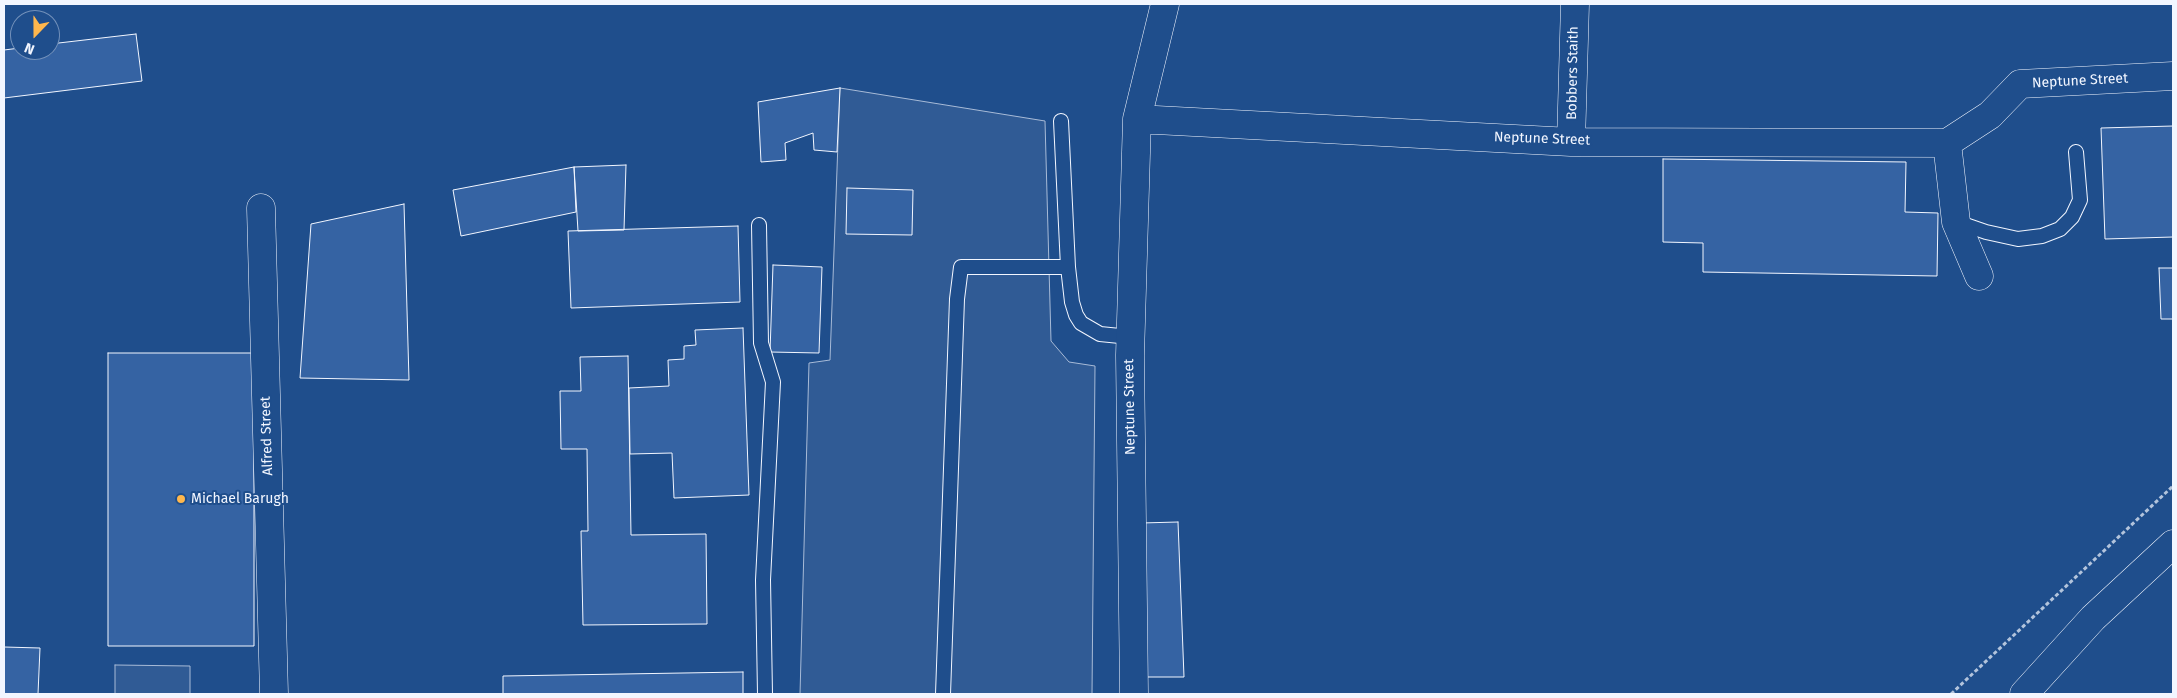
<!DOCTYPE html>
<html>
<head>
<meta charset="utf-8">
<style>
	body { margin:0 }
	#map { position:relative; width:2177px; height:698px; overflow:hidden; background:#1f4e8c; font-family:"Fira Sans",sans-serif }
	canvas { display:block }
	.frame { position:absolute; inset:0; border:5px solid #f2f6ff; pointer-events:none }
	.north { position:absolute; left:10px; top:10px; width:50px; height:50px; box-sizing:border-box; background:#1f4e8c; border:1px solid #7391ba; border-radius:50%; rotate:202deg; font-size:14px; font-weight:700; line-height:20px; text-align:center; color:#f2f6ff }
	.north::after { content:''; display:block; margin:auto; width:18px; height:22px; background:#ffb74d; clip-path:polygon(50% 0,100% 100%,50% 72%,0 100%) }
</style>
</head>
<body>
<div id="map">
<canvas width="2177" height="698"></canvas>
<div class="frame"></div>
<div class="north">N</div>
</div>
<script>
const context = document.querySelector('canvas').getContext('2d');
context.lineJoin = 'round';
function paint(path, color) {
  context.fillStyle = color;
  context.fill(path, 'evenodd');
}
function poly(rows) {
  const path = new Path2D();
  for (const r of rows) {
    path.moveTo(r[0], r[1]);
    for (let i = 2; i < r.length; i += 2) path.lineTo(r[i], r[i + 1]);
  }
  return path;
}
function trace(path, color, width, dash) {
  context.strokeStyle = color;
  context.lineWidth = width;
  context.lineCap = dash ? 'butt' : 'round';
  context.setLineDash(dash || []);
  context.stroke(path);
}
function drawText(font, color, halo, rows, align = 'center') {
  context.font = font + ' "Fira Sans",sans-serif';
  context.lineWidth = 4;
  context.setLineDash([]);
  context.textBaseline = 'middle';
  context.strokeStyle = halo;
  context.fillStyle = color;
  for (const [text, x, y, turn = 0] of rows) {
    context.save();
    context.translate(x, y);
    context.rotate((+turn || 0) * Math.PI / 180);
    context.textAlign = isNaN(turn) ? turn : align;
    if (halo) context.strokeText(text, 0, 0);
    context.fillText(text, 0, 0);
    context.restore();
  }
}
const parking = poly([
	[840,88,1045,121,1051,341,1069,362,1095,366,1092,694,800,694,809,363,830,360,840,88],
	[115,665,190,666,190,694,115,694,115,665]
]);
const building = poly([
	[136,34,142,81,4,98,4,50,20,48,20,50,50,50,50,44,136,34],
	[840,88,837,152,814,150,813,133,785,143,786,160,761,162,758,102,840,88],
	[2173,126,2173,237,2105,239,2101,128,2173,126],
	[1663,159,1906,162,1905,212,1938,213,1937,276,1703,272,1703,243,1663,242,1663,159],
	[626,165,624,230,578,231,574,167,626,165],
	[574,167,576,212,461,236,453,190,574,167],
	[847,188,913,190,912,235,846,234,847,188],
	[404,204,409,380,300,378,311,224,404,204],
	[738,226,740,302,571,308,568,231,738,226],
	[773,265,822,267,819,353,770,352,773,265],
	[2159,268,2173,268,2173,319,2161,319,2159,268],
	[743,328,749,495,674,498,672,453,630,454,629,388,669,386,668,360,684,359,684,346,696,345,695,330,743,328],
	[108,353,254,353,254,646,108,646,108,353],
	[628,356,631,535,706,534,707,624,583,625,581,531,588,531,587,449,561,449,560,391,581,391,580,357,628,356],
	[1178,522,1184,677,1147,677,1141,523,1178,522],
	[4,647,40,648,38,694,4,694,4,647],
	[743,672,743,694,503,694,503,676,743,672]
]);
const path = poly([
	[1951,694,2173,486]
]);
const service = poly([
	[1061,121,1068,267,1072,302,1076,315,1081,323,1100,334,1130,337],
	[1957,222,1986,232,2018,239,2042,236,2060,229,2072,217,2080,200,2076,152],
	[759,225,761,343,773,382,763,580,765,694],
	[943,694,957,299,961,267,1068,267]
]);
const minor = poly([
	[1137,119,1571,142,1947,143,1990,115,2020,84,2173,76],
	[1571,142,1575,4],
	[1947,143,1956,222,1979,276],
	[261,208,274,694],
	[1134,694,1130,355,1137,119,1165,4]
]);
const trunk = poly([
	[2024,694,2093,618,2173,544]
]);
const markers = [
	[181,499,5,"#ffb74d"]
];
const streetNames = [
	["Bobbers Staith",1573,73,-89],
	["Neptune Street",2080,81,-3],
	["Neptune Street",1542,139,2],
	["Neptune Street",1130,407,-91],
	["Alfred Street",267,436,-92]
];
const poiNames = [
	["Michael Barugh",191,499]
];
paint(parking, '#305b95');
trace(parking, '#a8bbd7', 1);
paint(building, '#3563a3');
trace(building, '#f2f6ff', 1);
trace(service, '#f2f6ff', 16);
trace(minor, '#f2f6ff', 29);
trace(trunk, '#f2f6ff', 29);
trace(path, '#b3c4dc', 3, [4, 2.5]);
trace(service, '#1f4e8c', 14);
trace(minor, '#1f4e8c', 28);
trace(trunk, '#1f4e8c', 28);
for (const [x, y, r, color] of markers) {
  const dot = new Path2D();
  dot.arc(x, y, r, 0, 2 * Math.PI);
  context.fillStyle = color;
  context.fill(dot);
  trace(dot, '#1f4e8c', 2);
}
drawText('14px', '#f2f6ff', '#1f4e8c', streetNames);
drawText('14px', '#f2f6ff', '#1f4e8c', poiNames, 'left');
</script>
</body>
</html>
